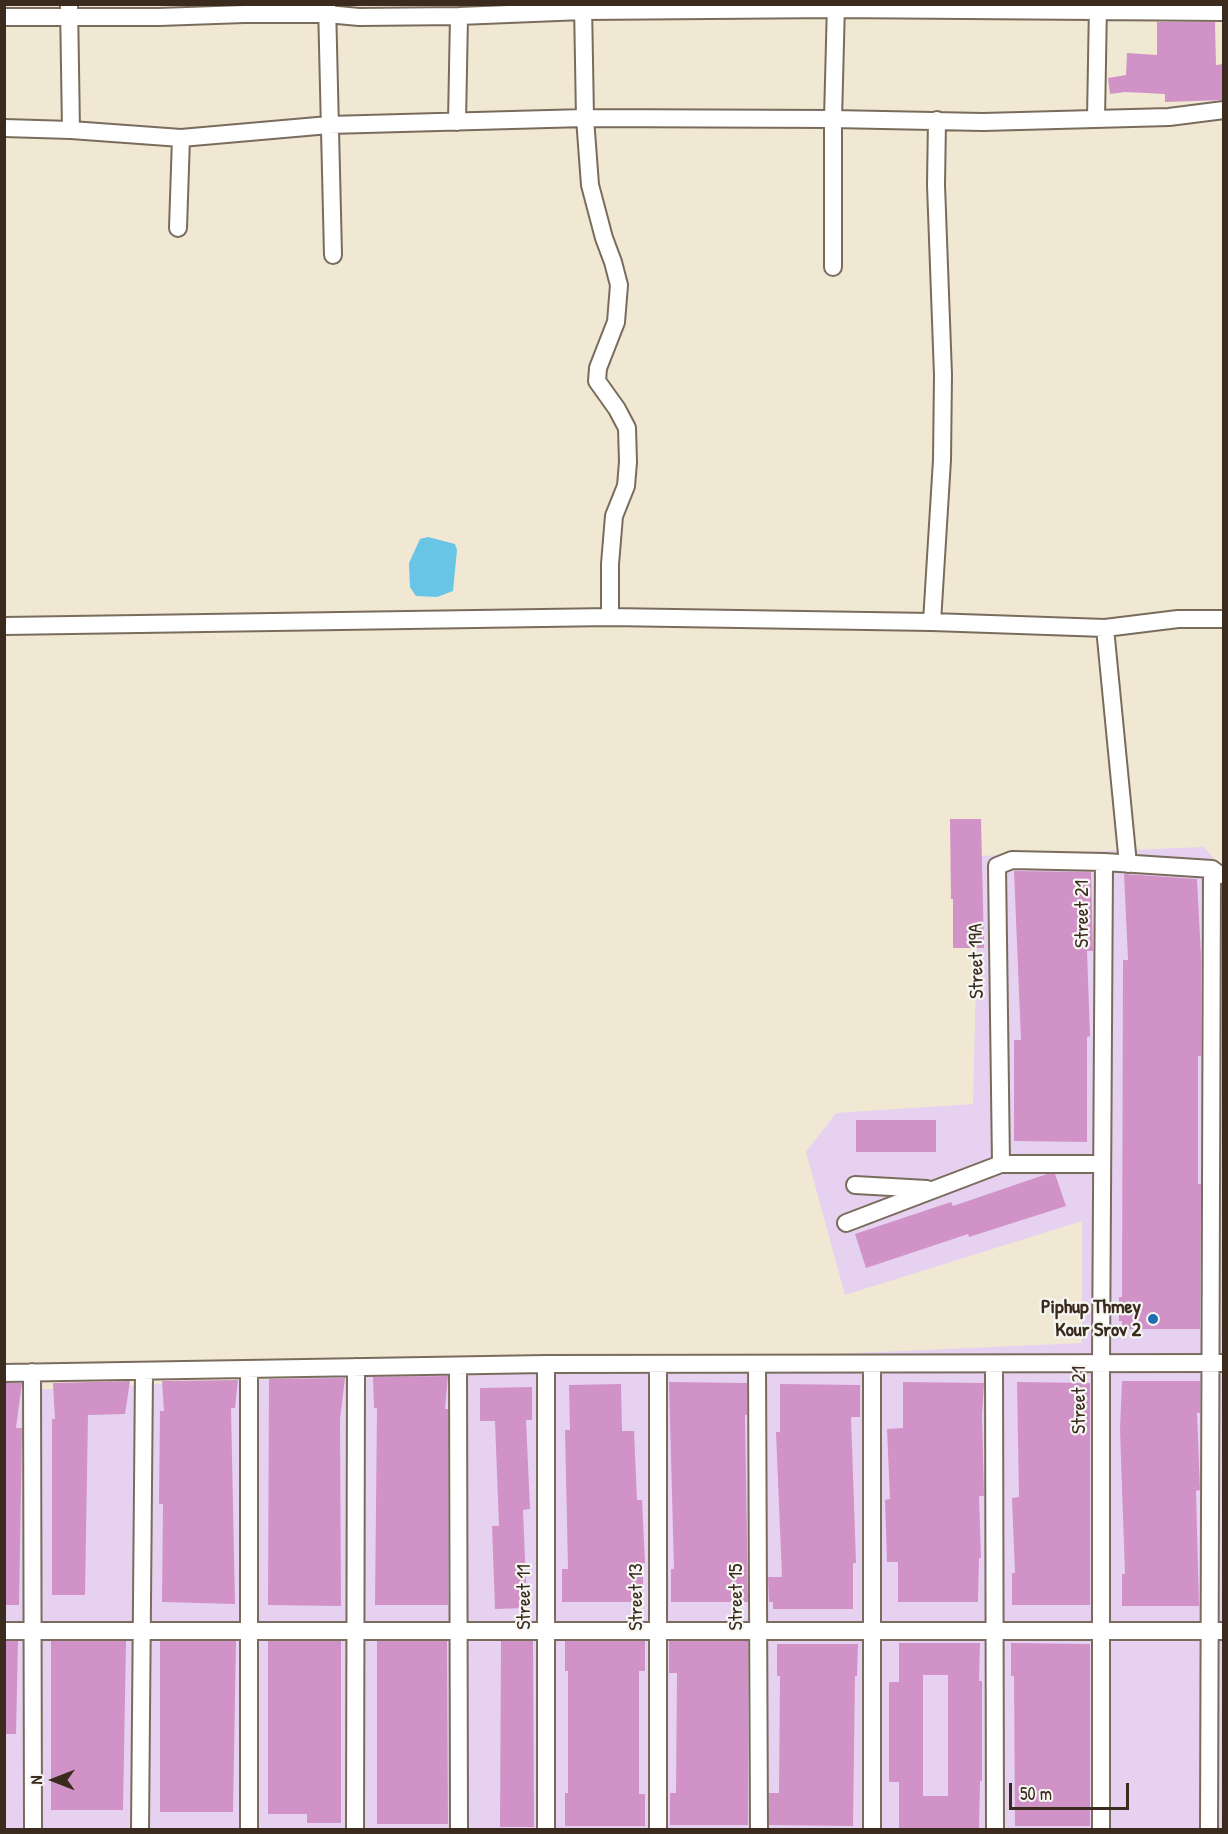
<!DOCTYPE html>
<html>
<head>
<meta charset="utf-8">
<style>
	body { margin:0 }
	#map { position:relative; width:1228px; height:1834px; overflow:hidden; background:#f0e8d2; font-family:"Patrick Hand",sans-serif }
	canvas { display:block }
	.frame { position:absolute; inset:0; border:6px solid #3b2a1e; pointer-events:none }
	.north { position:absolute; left:24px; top:1750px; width:60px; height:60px; -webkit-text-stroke:4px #f6f6f2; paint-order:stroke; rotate:270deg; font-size:16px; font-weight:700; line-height:24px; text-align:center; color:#3b2a1e }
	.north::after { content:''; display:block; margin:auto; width:21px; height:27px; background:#3b2a1e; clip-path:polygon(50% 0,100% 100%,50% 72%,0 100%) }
	.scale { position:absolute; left:1009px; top:1783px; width:120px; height:27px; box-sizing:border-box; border:3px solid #3b2a1e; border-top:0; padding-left:8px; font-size:18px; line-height:21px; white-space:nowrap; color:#3b2a1e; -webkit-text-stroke:4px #f6f6f2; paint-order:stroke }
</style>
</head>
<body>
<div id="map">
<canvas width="1228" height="1834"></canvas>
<div class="frame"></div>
<div class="north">N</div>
<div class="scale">50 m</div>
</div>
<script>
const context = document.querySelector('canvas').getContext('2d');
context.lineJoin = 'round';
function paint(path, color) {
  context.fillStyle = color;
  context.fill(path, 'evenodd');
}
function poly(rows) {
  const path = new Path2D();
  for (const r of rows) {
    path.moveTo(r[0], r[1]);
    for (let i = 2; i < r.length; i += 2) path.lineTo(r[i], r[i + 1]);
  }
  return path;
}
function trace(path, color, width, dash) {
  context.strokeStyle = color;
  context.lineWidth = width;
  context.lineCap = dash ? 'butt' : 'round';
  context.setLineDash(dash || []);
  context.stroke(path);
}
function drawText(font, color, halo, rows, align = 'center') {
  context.font = font + ' "Patrick Hand",sans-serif';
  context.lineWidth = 4.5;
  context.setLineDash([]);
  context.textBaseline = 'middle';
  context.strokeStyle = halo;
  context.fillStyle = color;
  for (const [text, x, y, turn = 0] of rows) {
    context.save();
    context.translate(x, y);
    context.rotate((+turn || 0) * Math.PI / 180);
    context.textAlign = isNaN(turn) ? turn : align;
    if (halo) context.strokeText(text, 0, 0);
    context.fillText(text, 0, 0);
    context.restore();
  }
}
const built = poly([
	[1204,847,1223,869,1223,1829,5,1829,4,1391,1082,1343,1082,1221,845,1295,806,1152,836,1113,973,1104,979,856]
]);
const water = poly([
	[428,537,455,544,457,550,453,591,437,597,416,596,410,587,409,563,420,539]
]);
const building = poly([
	[1157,22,1215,22,1216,65,1224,64,1224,100,1165,102,1165,94,1125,92,1110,94,1108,78,1126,75,1127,53,1157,55],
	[950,819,981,819,984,948,953,948,953,899,951,899],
	[1014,871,1091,872,1093,951,1087,951,1090,1036,1087,1037,1087,1142,1014,1141,1014,1040,1021,1040],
	[1124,874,1197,879,1201,956,1201,1056,1198,1056,1198,1184,1201,1184,1200,1329,1122,1329,1122,1321,1119,1321,1119,1297,1122,1297,1123,960,1128,960],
	[856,1120,936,1120,936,1152,856,1152],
	[1047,1174,1055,1174,1066,1206,969,1237,968,1234,866,1268,855,1234,951,1202,953,1206],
	[448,1376,445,1409,448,1409,448,1605,375,1605,377,1408,374,1408,373,1377],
	[345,1378,340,1419,341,1606,268,1605,269,1379],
	[238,1380,235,1408,231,1408,235,1604,162,1602,163,1504,159,1504,160,1411,164,1411,162,1381],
	[130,1381,125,1414,88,1415,85,1595,52,1595,52,1419,55,1419,53,1383],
	[1122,1381,1200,1381,1200,1413,1197,1413,1200,1490,1196,1491,1199,1606,1122,1606,1122,1574,1125,1574,1120,1430],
	[669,1382,747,1383,747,1415,745,1415,748,1602,671,1602,671,1569,674,1569],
	[903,1382,984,1383,982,1415,984,1496,979,1496,981,1558,979,1558,978,1602,898,1602,898,1562,887,1562,885,1500,890,1499,887,1429,903,1428],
	[1017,1382,1090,1383,1090,1605,1012,1605,1012,1573,1015,1573,1012,1498,1019,1497],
	[4,1383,22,1383,16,1428,22,1428,19,1605,4,1605],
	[621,1384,622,1431,634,1431,637,1500,642,1500,645,1563,643,1563,643,1602,562,1602,562,1569,568,1569,565,1430,570,1430,569,1385],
	[780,1384,860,1385,860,1417,851,1417,856,1563,853,1563,853,1609,773,1609,773,1602,769,1602,768,1577,782,1577,776,1432,780,1432],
	[532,1387,532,1420,526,1420,530,1509,523,1510,527,1608,495,1609,492,1526,499,1526,495,1421,480,1421,480,1388],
	[4,1641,18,1641,16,1734,4,1734],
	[51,1641,126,1641,123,1810,51,1810],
	[160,1641,236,1641,233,1812,160,1812],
	[268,1641,341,1641,341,1823,307,1823,307,1814,268,1814],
	[377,1641,447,1641,448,1824,377,1824],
	[501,1641,533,1641,534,1827,500,1827],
	[565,1641,645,1641,645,1671,639,1671,639,1794,645,1794,645,1826,565,1826,565,1793,568,1793,568,1671,565,1671],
	[669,1641,748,1641,748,1825,670,1825,670,1793,676,1793,677,1673,669,1673],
	[899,1643,980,1643,979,1681,982,1681,982,1781,980,1781,979,1828,899,1828,899,1782,889,1782,889,1682,899,1682],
	[923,1675,948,1675,948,1796,923,1796],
	[1011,1643,1090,1644,1090,1826,1015,1826,1014,1676,1011,1676],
	[777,1644,858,1644,857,1676,855,1676,853,1826,769,1825,769,1793,779,1793,780,1676,777,1676]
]);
const minor = poly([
	[69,4,71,130],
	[327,4,333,255],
	[583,4,585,118,590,185,604,238,613,262,619,285,616,322,598,368,597,381,617,409,627,428,628,462,626,486,614,516,610,564,610,617],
	[4,17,159,17,244,14,327,14,359,17,459,16,583,11,836,9,1224,12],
	[1096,119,1098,4],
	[457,122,459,16],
	[4,128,71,130,181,138,329,125,585,118,833,119,983,122,1169,117,1224,110],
	[178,228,181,138],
	[833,267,833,119,836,4],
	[932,622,942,460,943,375,936,185,937,120],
	[4,626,610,617,932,622,1105,628,1178,619,1224,619],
	[1105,628,1128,864],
	[1001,1164,997,866,1012,860,1104,862,1212,869,1220,875],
	[855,1185,927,1189],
	[846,1223,1001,1164,1102,1164],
	[546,1364,546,1830],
	[658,1364,658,1830],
	[757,1364,759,1830],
	[872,1364,872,1830],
	[994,1364,995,1830],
	[458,1366,459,1830],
	[32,1372,33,1830],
	[4,1373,546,1364,1224,1363],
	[4,1631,1224,1631],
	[140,1830,144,1371],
	[249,1830,249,1369],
	[355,1830,356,1367],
	[1101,1830,1101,1363,1104,862],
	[1209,1830,1212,869]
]);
const markers = [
	[1153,1319,6,"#1f6fb2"]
];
const streetNames = [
	["Street 21",1083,914,-90],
	["Street 19A",977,961,-91],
	["Street 21",1080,1400,-90],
	["Street 11",525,1597,-90],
	["Street 13",637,1597,-90],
	["Street 15",737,1597,-90]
];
const poiNames = [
	["Piphup Thmey",1141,1308],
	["Kour Srov 2",1141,1331]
];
paint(built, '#e6d2f0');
paint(water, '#68c5e6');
paint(building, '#d192c7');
trace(minor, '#7a6c5d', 20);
trace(minor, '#fff', 16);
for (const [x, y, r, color] of markers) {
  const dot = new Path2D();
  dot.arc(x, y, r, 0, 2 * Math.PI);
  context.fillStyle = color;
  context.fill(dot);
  trace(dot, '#f6f6f2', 2);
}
drawText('20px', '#3b2a1e', '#f6f6f2', streetNames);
drawText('bold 20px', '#3b2a1e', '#f6f6f2', poiNames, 'right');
</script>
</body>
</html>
